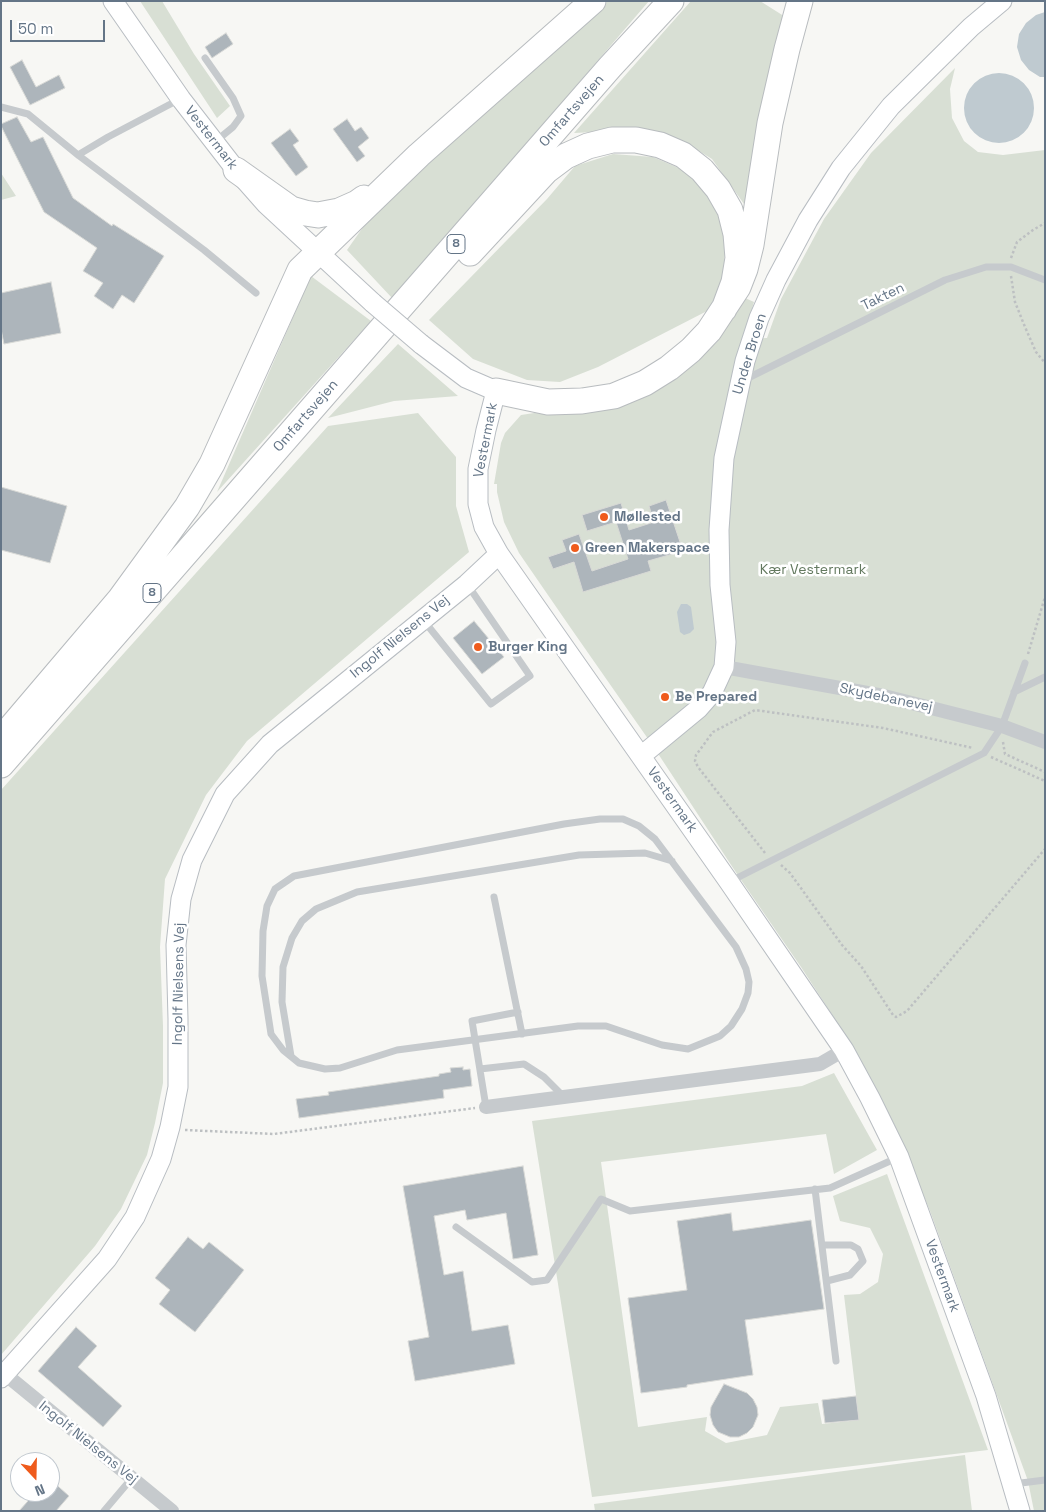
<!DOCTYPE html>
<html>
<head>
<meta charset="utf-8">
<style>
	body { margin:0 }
	#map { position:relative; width:1046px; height:1512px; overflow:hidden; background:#f7f7f4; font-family:"Space Grotesk",sans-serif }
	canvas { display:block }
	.frame { position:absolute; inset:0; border:2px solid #647587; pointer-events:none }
	.north { position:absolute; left:10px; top:1452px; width:50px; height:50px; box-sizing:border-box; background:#fff; border:1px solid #c1c8cf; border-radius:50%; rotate:159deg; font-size:14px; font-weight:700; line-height:20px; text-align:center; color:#647587 }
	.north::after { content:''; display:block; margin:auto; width:18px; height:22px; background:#ef5b1c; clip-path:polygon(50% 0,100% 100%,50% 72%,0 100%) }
	.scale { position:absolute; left:10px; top:20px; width:95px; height:22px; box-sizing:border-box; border:2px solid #647587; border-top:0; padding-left:6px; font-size:15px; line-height:18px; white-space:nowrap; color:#647587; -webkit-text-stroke:4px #fff; paint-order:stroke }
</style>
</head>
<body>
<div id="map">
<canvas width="1046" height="1512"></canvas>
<div class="frame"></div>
<div class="north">N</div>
<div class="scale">50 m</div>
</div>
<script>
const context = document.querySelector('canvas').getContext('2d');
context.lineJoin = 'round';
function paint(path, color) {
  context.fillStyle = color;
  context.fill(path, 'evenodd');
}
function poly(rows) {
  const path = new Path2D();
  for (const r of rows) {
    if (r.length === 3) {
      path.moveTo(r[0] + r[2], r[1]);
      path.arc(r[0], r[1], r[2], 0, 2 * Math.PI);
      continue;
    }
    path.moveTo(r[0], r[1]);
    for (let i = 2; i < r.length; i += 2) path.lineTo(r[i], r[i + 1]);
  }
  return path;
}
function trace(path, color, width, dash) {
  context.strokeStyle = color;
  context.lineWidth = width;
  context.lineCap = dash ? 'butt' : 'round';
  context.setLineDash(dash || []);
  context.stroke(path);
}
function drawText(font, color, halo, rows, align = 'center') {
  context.font = font + ' "Space Grotesk",sans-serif';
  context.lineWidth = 5;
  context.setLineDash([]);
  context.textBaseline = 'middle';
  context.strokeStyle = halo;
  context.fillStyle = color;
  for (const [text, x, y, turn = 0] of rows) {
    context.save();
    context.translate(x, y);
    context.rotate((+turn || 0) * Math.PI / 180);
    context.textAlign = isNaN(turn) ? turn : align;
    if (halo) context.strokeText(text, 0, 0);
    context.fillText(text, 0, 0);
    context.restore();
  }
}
const green = poly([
	[140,1,162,1,194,54,230,106,217,118],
	[608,1,649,1,393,299,347,250,373,213],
	[691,1,760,1,787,18,749,211,712,159,681,140,634,130,574,133],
	[955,68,950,89,952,118,964,141,978,152,1003,155,1045,150,1045,1511,1034,1511,1028,1481,930,1211,894,1124,857,1053,801,967,739,877,653,746,570,627,519,553,504,522,497,492,497,484,494,484,501,443,505,433,521,415,534,413,566,414,609,408,643,396,683,373,717,342,745,298,754,302,743,339,767,338,781,299,824,219,871,153],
	[613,154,653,157,681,169,712,193,727,235,722,281,709,310,598,367,560,382,527,380,473,359,429,320,547,199,575,166],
	[1,173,16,196,1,200],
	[311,276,371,321,217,492],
	[398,344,458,396,394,401,328,418],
	[418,413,456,457,456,506,469,552,247,741,206,795,165,879,160,947,163,1026,163,1083,155,1123,147,1155,121,1209,95,1246,1,1355,1,790,328,426],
	[834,1073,877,1150,834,1174,826,1134,601,1162,638,1427,707,1417,705,1431,726,1443,767,1435,780,1407,818,1403,822,1424,859,1420,844,1295,860,1294,878,1282,883,1254,870,1228,840,1221,833,1196,887,1174,988,1450,592,1497,532,1121,802,1086],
	[965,1455,972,1511,595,1511,594,1504]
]);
const water = poly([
	[1045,12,1045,77,1040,77,1029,70,1021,60,1017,47,1019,34,1026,23,1036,15],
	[999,108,35],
	[681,604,687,604,691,607,694,629,690,633,684,635,680,632,677,612]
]);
const building = poly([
	[226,33,233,44,212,58,205,47,226,33],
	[22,60,36,87,59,75,65,88,30,105,10,67,22,60],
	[17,117,31,142,43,137,73,198,112,226,113,224,164,256,134,303,122,295,113,309,94,296,103,283,83,271,97,248,44,212,1,126,1,124,17,117],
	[347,119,355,131,361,127,369,138,358,147,365,156,357,162,333,129,347,119],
	[290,129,299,141,293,145,308,167,296,176,271,143,290,129],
	[51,282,61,333,4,344,1,329,1,293,51,282],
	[1,487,67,506,50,563,1,550,1,487],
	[666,500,683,551,648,561,651,571,583,592,574,562,553,569,548,557,566,551,562,540,579,534,592,571,628,559,616,522,587,531,582,515,621,503,629,530,654,522,649,506,666,500],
	[474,621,504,657,482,674,453,638,474,621],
	[463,1067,463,1070,470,1069,472,1086,443,1090,444,1098,299,1118,296,1099,329,1095,328,1092,439,1076,439,1074,451,1072,450,1068,463,1067],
	[523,1166,538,1255,513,1259,506,1213,467,1220,465,1210,434,1216,444,1275,463,1271,472,1331,508,1325,515,1364,415,1381,408,1341,429,1337,403,1186,523,1166],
	[731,1213,733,1231,811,1220,824,1309,745,1320,753,1375,687,1385,687,1387,641,1393,628,1298,687,1290,677,1221,731,1213],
	[188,1237,203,1249,209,1242,244,1270,195,1332,159,1304,170,1290,155,1278,188,1237],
	[76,1327,97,1346,78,1367,122,1406,103,1427,38,1371,76,1327],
	[724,1384,747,1393,753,1399,757,1407,758,1415,753,1427,747,1433,739,1437,730,1437,718,1432,713,1425,710,1415,711,1407,724,1384],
	[856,1396,859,1420,825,1423,822,1400,856,1396],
	[50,1479,69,1496,56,1511,19,1511,36,1492,50,1492,50,1479]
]);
const path = poly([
	[1011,258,1017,242,1033,230,1045,223],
	[1011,276,1015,302,1025,327,1036,352,1045,363],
	[1028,654,1045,597],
	[1003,742,1005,754,1045,772],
	[991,757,1045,781],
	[765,853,698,767,695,761,696,755,713,732,755,710,883,728,973,748],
	[781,865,790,873,842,945,861,966,893,1015,896,1017,907,1011,1045,849],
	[185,1130,274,1134,475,1108]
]);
const lane = poly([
	[205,58,233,98,241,116,233,127,216,141],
	[1,107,28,114,78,155,204,250,256,293],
	[78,155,108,137,180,99],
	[744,380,945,280,986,267,1011,267,1045,280],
	[424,621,491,704,530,676,467,584],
	[1014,692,1045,677],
	[600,819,623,819,639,826,655,839,736,947,746,969,749,982,748,993,742,1009,731,1026,720,1036,688,1049,662,1045,606,1026,578,1026,397,1050,340,1068,325,1069,299,1063,283,1050,271,1034,262,976,263,931,267,906,275,889,294,876,564,824,600,819],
	[729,882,984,753,1002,726,1025,663],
	[494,897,522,1034],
	[291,1056,282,1002,283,967,292,938,302,921,316,909,357,892,579,855,645,853,672,861],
	[480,1069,524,1064,544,1077,564,1097],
	[486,1107,472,1021,518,1012],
	[815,1189,836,1361],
	[456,1227,532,1282,547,1280,601,1199,630,1211,830,1188,899,1157],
	[822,1245,851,1245,858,1249,863,1261,850,1275,827,1281],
	[1013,1484,1045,1480],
	[104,1511,132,1478]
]);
const street = poly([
	[724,667,884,696,1002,726,1045,742],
	[486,1107,820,1064,844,1050],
	[5,1374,172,1511]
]);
const secondary = poly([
	[113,1,181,99,236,170,266,204,373,303],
	[421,344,466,378,496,391,486,430,478,469,478,504,484,527,499,554,729,882,844,1050,870,1098,899,1157,986,1396,1020,1511],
	[641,756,698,709,712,693,724,667,726,642,720,585,719,530,724,458,745,361,759,318,776,280,808,220,841,168,891,106,971,27,1002,1],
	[1,1378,107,1259,135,1217,161,1159,170,1127,178,1087,178,1019,176,945,181,899,192,860,225,794,270,744,467,584,499,554]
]);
const highway = poly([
	[236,170,291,209,305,213,318,215,339,211,357,203,364,198],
	[470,253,546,171,566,156,588,146,612,140,636,140,660,145,683,155,702,170,718,189,730,210,736,234,738,258,734,282,724,309],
	[496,391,548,402,582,401,614,396,645,383,669,368,691,350,709,331,738,287,745,269,751,245,770,123,787,49,800,1],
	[1,739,120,599,187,507,212,464,300,270,419,155,593,1],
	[1,765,610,67,671,1]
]);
const secondaryBridge = poly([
	[373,303,421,344]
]);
const markers = [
	[604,517,5,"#ef5b1c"],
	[575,548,5,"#ef5b1c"],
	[478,647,5,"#ef5b1c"],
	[665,697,5,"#ef5b1c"]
];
const shields = [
	[456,244,18],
	[152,593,18]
];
const shieldNames = [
	["8",456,244],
	["8",152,593]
];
const streetNames = [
	["Omfartsvejen",572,111,-49],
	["Vestermark",211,138,52],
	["Takten",883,297,-26],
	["Under Broen",750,354,-73],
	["Omfartsvejen",306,416,-49],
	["Vestermark",486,440,-79],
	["Ingolf Nielsens Vej",400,637,-39],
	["Skydebanevej",886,698,12],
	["Vestermark",672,800,55],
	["Ingolf Nielsens Vej",179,984,-89],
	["Vestermark",942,1276,70],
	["Ingolf Nielsens Vej",88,1443,39]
];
const poiNames = [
	["Møllested",614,517],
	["Green Makerspace",585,548],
	["Burger King",488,647],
	["Be Prepared",675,697]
];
const parkNames = [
	["Kær Vestermark",813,570]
];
paint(green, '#d8dfd4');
paint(water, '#bfcad0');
paint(building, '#adb5bb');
trace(building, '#d8d9d6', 1);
trace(secondary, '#b8bdc2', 21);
trace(highway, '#b8bcbf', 27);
trace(path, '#bdc0c2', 2.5, [2.5, 2.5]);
trace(lane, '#c6cacd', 7);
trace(street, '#c6cacd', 14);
trace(secondary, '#fff', 19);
trace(highway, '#fff', 25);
trace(secondaryBridge, '#b8bdc2', 21, []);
trace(secondaryBridge, '#fff', 19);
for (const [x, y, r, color] of markers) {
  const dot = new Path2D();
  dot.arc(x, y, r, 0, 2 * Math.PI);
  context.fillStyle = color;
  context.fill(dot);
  trace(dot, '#fff', 2);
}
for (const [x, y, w] of shields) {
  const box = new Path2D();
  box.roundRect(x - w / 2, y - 9.5, w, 19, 4);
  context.fillStyle = '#fff';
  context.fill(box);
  trace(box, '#647587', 1);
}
drawText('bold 12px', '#647587', null, shieldNames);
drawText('14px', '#647587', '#fff', streetNames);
drawText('bold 14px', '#647587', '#fff', poiNames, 'left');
drawText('14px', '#63795f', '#fff', parkNames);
</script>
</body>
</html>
